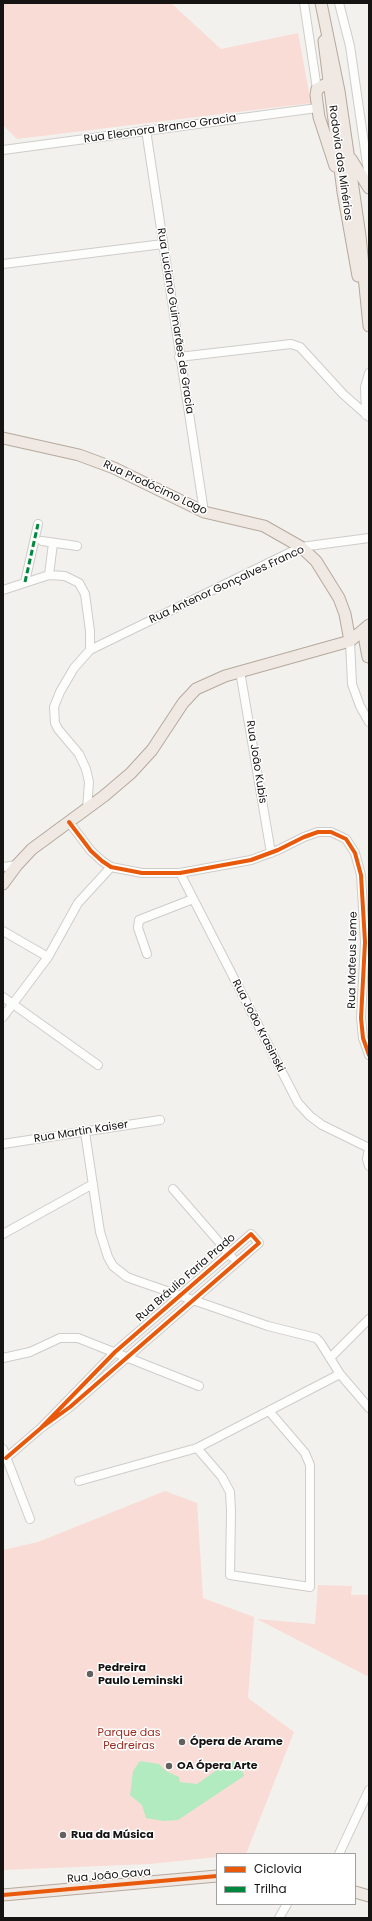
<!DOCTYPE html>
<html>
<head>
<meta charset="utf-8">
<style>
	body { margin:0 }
	#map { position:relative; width:372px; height:1921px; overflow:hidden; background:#f3f1ee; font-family:Poppins,sans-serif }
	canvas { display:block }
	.frame { position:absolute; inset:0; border:4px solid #151413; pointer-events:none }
	.legend { position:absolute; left:216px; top:1853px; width:140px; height:52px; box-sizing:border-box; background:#fff; border:1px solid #a1a1a1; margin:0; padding:5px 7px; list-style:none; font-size:12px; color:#151413 }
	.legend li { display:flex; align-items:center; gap:8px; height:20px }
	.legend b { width:20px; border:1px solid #a1a1a1 }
</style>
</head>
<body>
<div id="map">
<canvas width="372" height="1921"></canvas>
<div class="frame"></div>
<ul class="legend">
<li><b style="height:5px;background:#e8590c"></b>Ciclovia</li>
<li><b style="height:5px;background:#00873e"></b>Trilha</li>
</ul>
</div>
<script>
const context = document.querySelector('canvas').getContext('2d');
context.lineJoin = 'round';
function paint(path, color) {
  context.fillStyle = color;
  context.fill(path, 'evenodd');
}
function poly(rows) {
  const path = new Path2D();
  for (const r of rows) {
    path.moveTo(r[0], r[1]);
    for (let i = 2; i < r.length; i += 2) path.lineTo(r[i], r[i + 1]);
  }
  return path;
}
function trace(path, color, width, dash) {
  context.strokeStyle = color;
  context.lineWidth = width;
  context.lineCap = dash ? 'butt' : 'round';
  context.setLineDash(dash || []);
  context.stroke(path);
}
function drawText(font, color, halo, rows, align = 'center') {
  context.font = font + ' Poppins,sans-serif';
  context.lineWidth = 3;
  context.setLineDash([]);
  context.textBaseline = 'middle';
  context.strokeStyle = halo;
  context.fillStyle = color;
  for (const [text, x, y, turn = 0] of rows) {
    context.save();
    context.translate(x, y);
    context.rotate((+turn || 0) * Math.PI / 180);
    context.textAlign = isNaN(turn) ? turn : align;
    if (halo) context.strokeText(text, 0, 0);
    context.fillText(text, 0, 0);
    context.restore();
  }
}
const green = poly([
	[3,3,171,3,221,49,298,33,311,103,17,139,3,125],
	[165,1491,197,1503,203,1598,254,1617,248,1698,294,1732,246,1854,217,1854,217,1857,150,1864,3,1870,3,1550,38,1542],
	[318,1585,352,1586,351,1595,369,1595,369,1677,257,1619,315,1624]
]);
const water = poly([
	[140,1761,159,1764,166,1771,179,1777,180,1782,197,1784,214,1772,221,1763,239,1761,244,1776,178,1820,164,1821,146,1818,142,1805,130,1795,133,1771]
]);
const minor = poly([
	[304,3,317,89],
	[339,3,350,46,369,178],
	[146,130,204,512],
	[3,150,317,108],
	[3,264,163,244],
	[179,357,291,344,300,347,343,394,369,417],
	[366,415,365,387,369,373],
	[42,541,77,546],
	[49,575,53,543],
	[25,582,38,524],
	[3,590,49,575,65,576,79,583,85,594,90,631,90,650,74,668,60,692,54,707,55,723,58,729,79,754,86,769,89,782,87,809],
	[350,641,352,684,360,706,369,722],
	[90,650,301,547,369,538],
	[240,671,271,853],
	[69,822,91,851,102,861,111,867,142,873,180,873,251,860,278,850,304,837,318,832,331,832,346,839,355,853,361,875,365,942,361,1018,363,1038,369,1055],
	[3,867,17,865],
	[180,873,298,1103,310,1116,322,1125,369,1148],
	[3,931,48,957],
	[147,954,138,928,139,920,193,899],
	[3,997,98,1065],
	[3,1017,48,957,78,903,111,867],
	[85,1132,100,1232,108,1257,113,1266,127,1277,135,1280,268,1326,316,1338,320,1342,340,1374,369,1408],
	[3,1144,160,1120],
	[369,1149,367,1159,369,1166],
	[173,1189,232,1257],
	[3,1234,93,1184],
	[3,1358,30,1352,60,1338,78,1338,199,1386],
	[330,1358,369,1319],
	[197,1448,222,1477,230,1492,231,1511,230,1575,310,1587,310,1465,305,1453,269,1411],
	[3,1449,30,1519],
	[6,1458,41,1428,115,1352,251,1234,259,1243,70,1407,41,1428],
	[79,1481,197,1448,340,1374],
	[339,1854,369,1790],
	[279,1918,287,1904]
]);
const major = poly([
	[321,3,339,91,360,236,369,326],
	[324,41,343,192,358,276],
	[334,86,329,83,324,85,317,89,316,95,319,117,335,166],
	[351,159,369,188],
	[3,438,79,455,114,468,204,512,264,526,301,547,316,561,339,598,345,614,350,641],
	[368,657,365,641,369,627],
	[3,884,17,865,32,849,104,796,131,773,152,750,183,703,196,689,225,676,350,641,369,625],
	[355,1892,369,1896],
	[3,1895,217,1876]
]);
const quiet = poly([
	[25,582,38,524]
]);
const cycleway = poly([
	[69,822,91,851,102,861,111,867,142,873,180,873,251,860,278,850,304,837,318,832,331,832,346,839,355,853,361,875,365,942,361,1018,363,1038,369,1055],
	[6,1458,41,1428,115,1352,251,1234,259,1243,70,1407,41,1428],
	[3,1895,217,1876]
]);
const markers = [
	[90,1674,4,"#636160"],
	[182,1742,4,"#636160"],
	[169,1766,4,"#636160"],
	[63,1835,4,"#636160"]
];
const streetNames = [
	["Rua Eleonora Branco Gracia",160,129,-8],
	["Rodovia dos Minérios",340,163,82],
	["Rua Luciano Guimarães de Gracia",175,321,81],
	["Rua Prodócimo Lago",155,488,25],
	["Rua Antenor Gonçalves Franco",227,585,-25],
	["Rua João Kubis",256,762,81],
	["Rua Mateus Leme",353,960,-89],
	["Rua João Krasinski",258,1026,63],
	["Rua Martin Kaiser",81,1132,-9],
	["Rua Bráulio Faria Prado",186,1278,-41],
	["Rua João Gava",109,1876,-5]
];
const poiNames = [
	["Pedreira",98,1668],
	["Paulo Leminski",98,1681],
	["Ópera de Arame",190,1742],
	["OA Ópera Arte",177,1766],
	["Rua da Música",71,1835]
];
const parkNames = [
	["Parque das",129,1733],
	["Pedreiras",129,1746]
];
paint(green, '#f9dcd5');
paint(water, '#b3ebc0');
trace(minor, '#cecdca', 10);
trace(major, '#b5a99d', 13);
trace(minor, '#fdfdfc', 8);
trace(major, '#f0e8e2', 11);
trace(quiet, '#00873e', 3, [6, 3]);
trace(cycleway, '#e8590c', 4);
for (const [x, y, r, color] of markers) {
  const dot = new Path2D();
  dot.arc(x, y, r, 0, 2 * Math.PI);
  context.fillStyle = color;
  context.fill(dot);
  trace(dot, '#fff', 1.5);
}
drawText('11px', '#151413', '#fff', streetNames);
drawText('bold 11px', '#151413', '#fff', poiNames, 'left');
drawText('11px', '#972c20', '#fff', parkNames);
</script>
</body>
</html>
